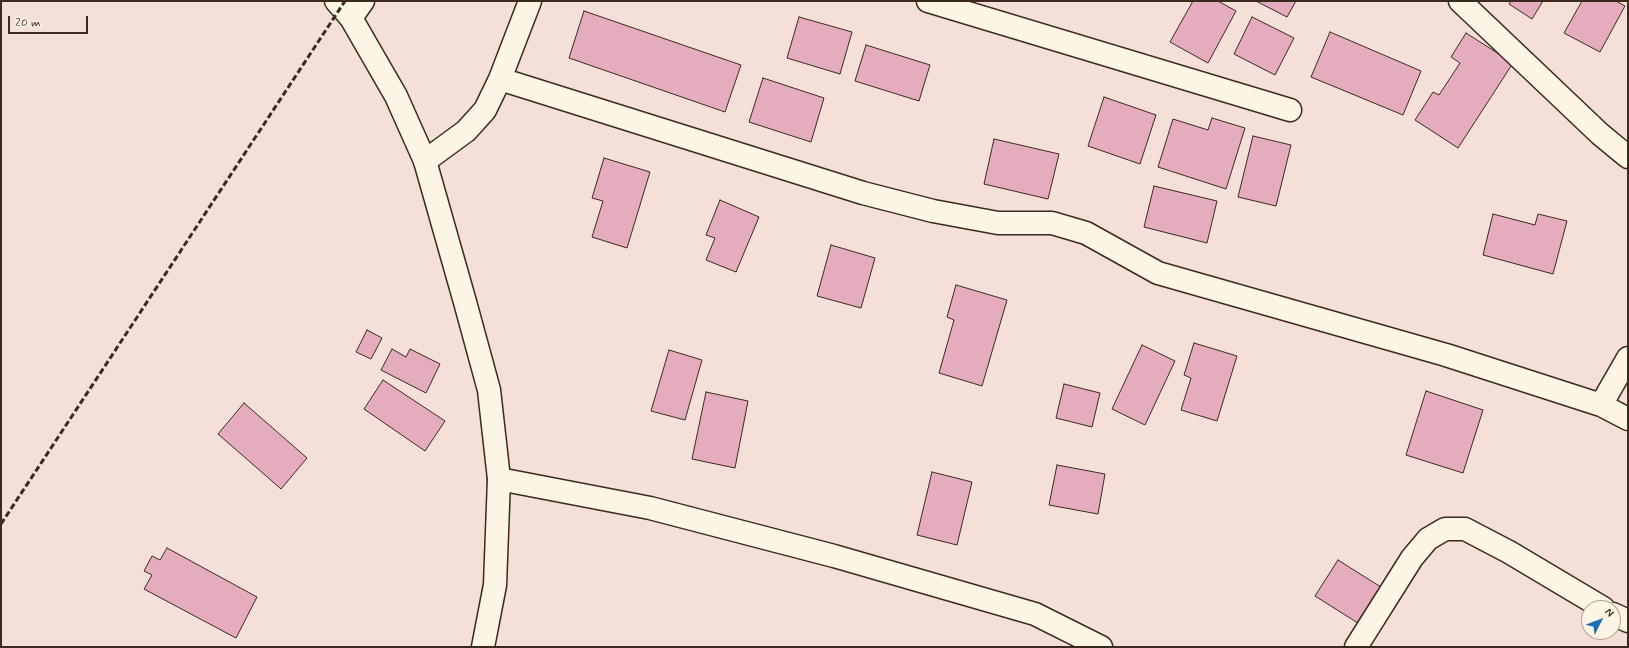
<!DOCTYPE html>
<html>
<head>
<meta charset="utf-8">
<style>
	body { margin:0 }
	#map { position:relative; width:1629px; height:648px; overflow:hidden; background:#f5dfd9; font-family:Mynerve,sans-serif }
	canvas { display:block }
	.frame { position:absolute; inset:0; border:2px solid #3b2a1e; pointer-events:none }
	.north { position:absolute; left:1581px; top:600px; width:40px; height:40px; box-sizing:border-box; background:#fcf5e5; border:1px solid #afa495; border-radius:50%; rotate:48deg; font-size:11px; font-weight:700; line-height:16px; text-align:center; color:#3b2a1e }
	.north::after { content:''; display:block; margin:auto; width:14px; height:18px; background:#1f6fb2; clip-path:polygon(50% 0,100% 100%,50% 72%,0 100%) }
	.scale { position:absolute; left:8px; top:16px; width:80px; height:18px; box-sizing:border-box; border:2px solid #3b2a1e; border-top:0; padding-left:5px; font-size:12px; line-height:14px; white-space:nowrap; color:#3b2a1e; -webkit-text-stroke:3px #fcf5e5; paint-order:stroke }
</style>
</head>
<body>
<div id="map">
<canvas width="1629" height="648"></canvas>
<div class="frame"></div>
<div class="north">N</div>
<div class="scale">20 m</div>
</div>
<script>
const context = document.querySelector('canvas').getContext('2d');
context.lineJoin = 'round';
function paint(path, color) {
  context.fillStyle = color;
  context.fill(path, 'evenodd');
}
function poly(rows) {
  const path = new Path2D();
  for (const r of rows) {
    path.moveTo(r[0], r[1]);
    for (let i = 2; i < r.length; i += 2) path.lineTo(r[i], r[i + 1]);
  }
  return path;
}
function trace(path, color, width, dash) {
  context.strokeStyle = color;
  context.lineWidth = width;
  context.lineCap = dash ? 'butt' : 'round';
  context.setLineDash(dash || []);
  context.stroke(path);
}
const building = poly([
	[1193,1,1218,1,1236,11,1208,63,1170,42,1193,1],
	[1256,1,1296,1,1287,17,1256,1],
	[1511,1,1543,1,1532,19,1509,4,1511,1],
	[1582,1,1616,1,1625,6,1600,52,1564,33,1582,1],
	[584,11,741,65,725,112,569,58,584,11],
	[799,17,852,32,840,74,787,58,799,17],
	[1252,17,1294,38,1275,75,1234,54,1252,17],
	[1330,32,1421,71,1403,115,1311,77,1330,32],
	[1466,33,1513,63,1458,148,1415,120,1433,92,1439,95,1460,63,1451,57,1466,33],
	[866,45,930,65,919,101,855,81,866,45],
	[763,78,824,98,811,142,749,122,763,78],
	[1104,97,1156,115,1140,164,1088,146,1104,97],
	[1212,118,1245,128,1226,189,1158,167,1173,119,1208,130,1212,118],
	[1253,136,1291,145,1276,206,1238,197,1253,136],
	[994,139,1059,154,1048,199,984,184,994,139],
	[604,158,650,172,627,248,592,237,603,201,592,198,604,158],
	[1154,186,1217,201,1207,243,1144,227,1154,186],
	[720,200,759,217,736,272,706,260,715,238,706,235,720,200],
	[1493,214,1535,225,1538,214,1567,221,1553,274,1483,255,1493,214],
	[831,245,875,258,861,308,817,296,831,245],
	[956,285,1007,300,982,386,939,373,954,320,947,317,956,285],
	[367,330,382,338,371,359,356,352,367,330],
	[1194,343,1237,356,1217,421,1181,410,1191,378,1184,375,1194,343],
	[1142,345,1175,361,1145,425,1112,409,1142,345],
	[392,349,406,357,410,349,440,364,426,393,381,370,392,349],
	[669,350,702,360,685,420,651,411,669,350],
	[383,380,445,421,425,451,364,409,383,380],
	[1064,384,1100,393,1092,427,1056,418,1064,384],
	[1426,391,1483,410,1463,473,1406,455,1426,391],
	[706,392,748,401,735,468,692,459,706,392],
	[244,403,307,458,281,489,218,434,244,403],
	[1057,465,1105,474,1098,514,1049,505,1057,465],
	[932,472,972,482,957,545,917,535,932,472],
	[167,548,257,597,236,638,144,589,152,575,144,571,152,556,160,560,167,548],
	[1338,560,1384,589,1361,625,1315,596,1338,560]
]);
const minor = poly([
	[928,1,1290,110],
	[1460,1,1600,134,1628,157],
	[351,18,363,1],
	[500,79,530,1],
	[425,161,466,131,485,110,500,79,863,193,933,211,998,223,1052,223,1086,233,1158,273,1446,355,1601,405,1628,358],
	[1601,405,1628,419],
	[499,479,650,508,834,556,1035,614,1101,647],
	[1613,614,1628,621],
	[1356,647,1412,558,1428,539,1445,529,1465,529,1509,552,1603,608]
]);
const tertiary = poly([
	[336,1,351,18,396,96,425,161,465,302,489,390,499,479,495,585,483,647]
]);
const rail = poly([
	[1,524,345,1]
]);
paint(building, '#e5acbd');
trace(building, '#3b2a1e', 1);
trace(minor, '#3b2a1e', 25);
trace(tertiary, '#3b2a1e', 25);
trace(minor, '#fcf5e5', 22);
trace(tertiary, '#fcf5e5', 22);
trace(rail, '#3b2a1e', 3, [6, 3]);
</script>
</body>
</html>
